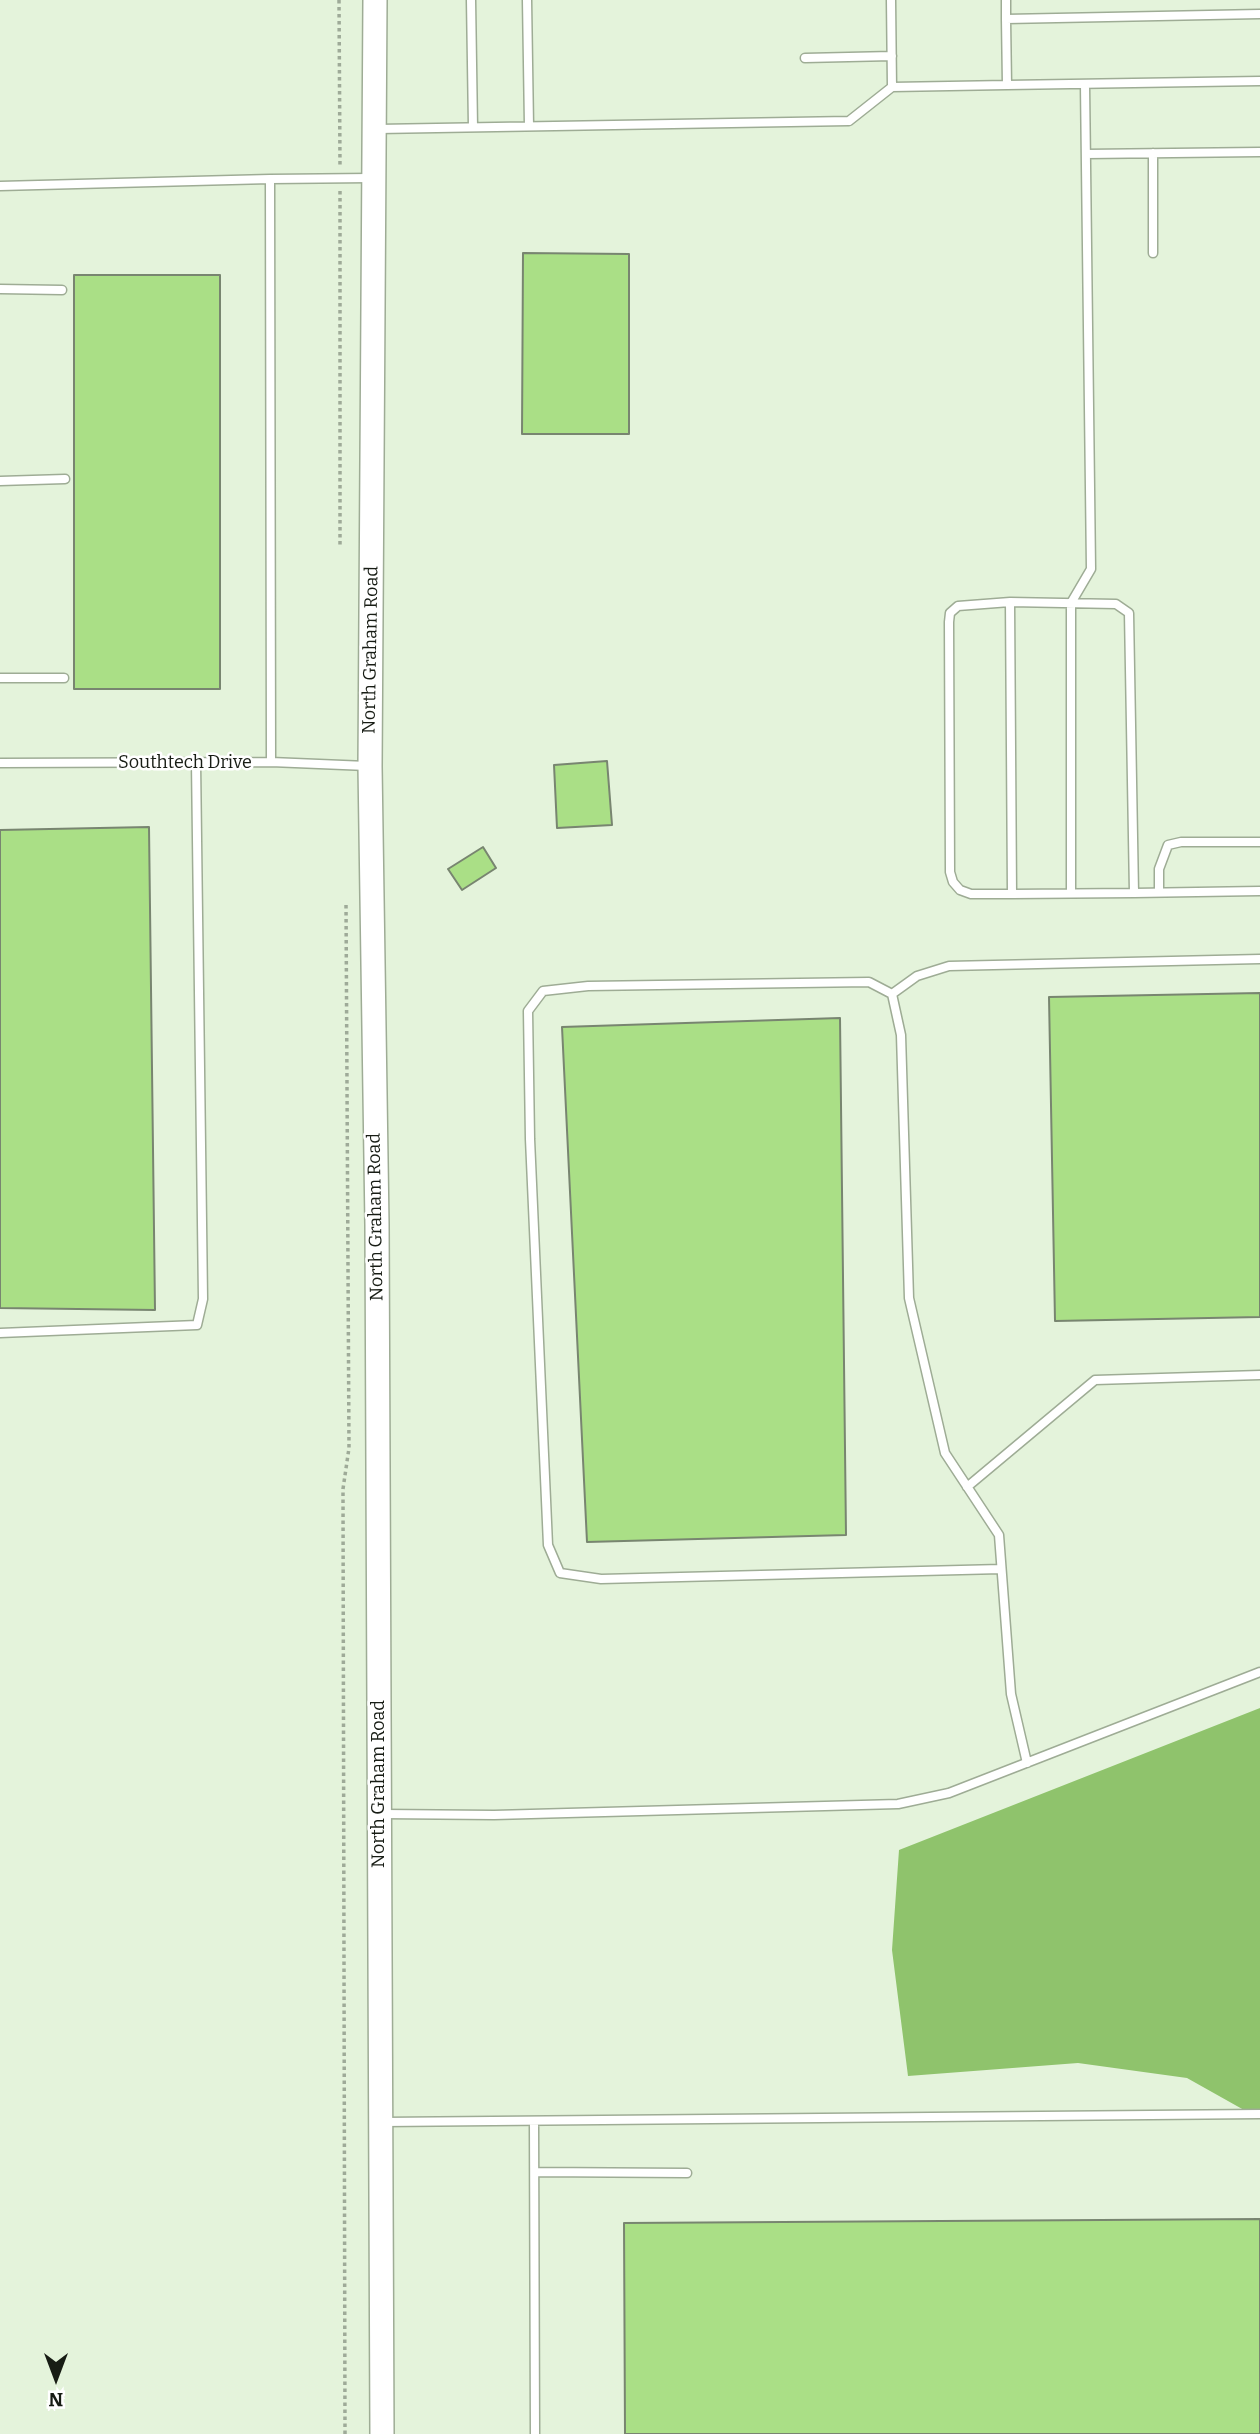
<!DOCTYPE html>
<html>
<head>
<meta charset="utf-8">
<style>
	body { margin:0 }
	#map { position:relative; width:1260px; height:2434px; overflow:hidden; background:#e4f3db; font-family:Bitter,serif }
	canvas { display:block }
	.north { position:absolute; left:21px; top:2343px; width:70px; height:70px; -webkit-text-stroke:5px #fff; paint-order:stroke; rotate:180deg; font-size:19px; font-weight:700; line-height:28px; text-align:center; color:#171c14 }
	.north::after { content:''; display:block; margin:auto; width:24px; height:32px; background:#171c14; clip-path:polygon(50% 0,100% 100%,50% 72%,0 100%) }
</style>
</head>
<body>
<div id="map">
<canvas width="1260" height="2434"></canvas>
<div class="north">N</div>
</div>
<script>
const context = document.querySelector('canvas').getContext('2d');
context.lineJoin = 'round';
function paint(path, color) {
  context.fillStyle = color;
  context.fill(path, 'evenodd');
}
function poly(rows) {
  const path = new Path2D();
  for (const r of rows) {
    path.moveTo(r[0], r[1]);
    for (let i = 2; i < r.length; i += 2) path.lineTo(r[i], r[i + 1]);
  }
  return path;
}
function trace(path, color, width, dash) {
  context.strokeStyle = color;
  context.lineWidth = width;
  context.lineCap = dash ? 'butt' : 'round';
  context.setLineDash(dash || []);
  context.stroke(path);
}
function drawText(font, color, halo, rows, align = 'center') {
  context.font = font + ' Bitter,serif';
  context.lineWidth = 5;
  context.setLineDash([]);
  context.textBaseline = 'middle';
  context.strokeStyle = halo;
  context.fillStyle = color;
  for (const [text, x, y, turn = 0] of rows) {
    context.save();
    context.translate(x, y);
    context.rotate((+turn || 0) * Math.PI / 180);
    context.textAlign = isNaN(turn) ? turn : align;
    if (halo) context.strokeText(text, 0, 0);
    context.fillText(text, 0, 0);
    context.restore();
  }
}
const forest = poly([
	[1260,1708,1260,2119,1187,2078,1078,2063,908,2076,892,1950,899,1850]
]);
const building = poly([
	[523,253,629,254,629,434,522,434,523,253],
	[74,275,220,275,220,689,74,689,74,275],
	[607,761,612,825,557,828,554,765,607,761],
	[149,827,155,1310,0,1308,0,830,149,827],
	[483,847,496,868,462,890,448,869,483,847],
	[1260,993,1260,1317,1055,1321,1049,997,1260,993],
	[840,1018,846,1535,587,1542,562,1027,840,1018],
	[1260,2219,1260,2434,625,2434,624,2223,1260,2219]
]);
const path = poly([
	[339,0,340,166],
	[340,191,340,545],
	[345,2434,343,1489,349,1448,346,903]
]);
const lane = poly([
	[471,0,473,127],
	[527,0,529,126],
	[891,0,892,87],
	[1006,0,1006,19,1260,14],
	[1006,19,1007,85,1260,81],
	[805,58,892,56],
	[378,129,849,121,892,87,1007,85],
	[1153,153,1153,253],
	[1086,154,1260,152],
	[270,179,371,178],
	[0,186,270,179,271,762],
	[0,289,62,290],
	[0,481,65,479],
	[1010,602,1012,894],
	[0,678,64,678],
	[0,763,271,762,367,766],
	[1159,892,1159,869,1168,845,1181,842,1260,842],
	[1071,893,1071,603,1091,569,1085,85],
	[1134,893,1129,613,1116,604,1010,602,958,606,950,613,949,622,950,872,953,882,960,890,971,894,1012,894,1134,893,1260,891],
	[892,994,917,976,949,966,1260,959],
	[0,1333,197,1325,203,1299,196,762],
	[967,1487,1095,1380,1260,1375],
	[1001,1569,601,1579,560,1573,548,1545,530,1139,528,1011,543,991,588,986,869,982,892,994,901,1035,909,1298,945,1453,999,1535,1011,1694,1027,1763],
	[382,1814,494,1815,898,1804,949,1793,1260,1672],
	[534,2121,535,2434],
	[383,2122,1260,2114],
	[535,2172,687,2173]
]);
const secondary = poly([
	[375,0,370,766,377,1225,382,2434]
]);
const streetNames = [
	["North Graham Road",371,650,-89],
	["Southtech Drive",185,763],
	["North Graham Road",376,1217,-91],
	["North Graham Road",379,1784,-90]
];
paint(forest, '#8fc36c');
paint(building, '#aadf86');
trace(building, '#788570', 2);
trace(lane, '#9eac95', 11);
trace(secondary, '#9eac95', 26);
trace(path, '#9eaa98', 3.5, [3.5, 3.5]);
trace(lane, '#fff', 8);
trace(secondary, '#fff', 23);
drawText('18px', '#171c14', '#fff', streetNames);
</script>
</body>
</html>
